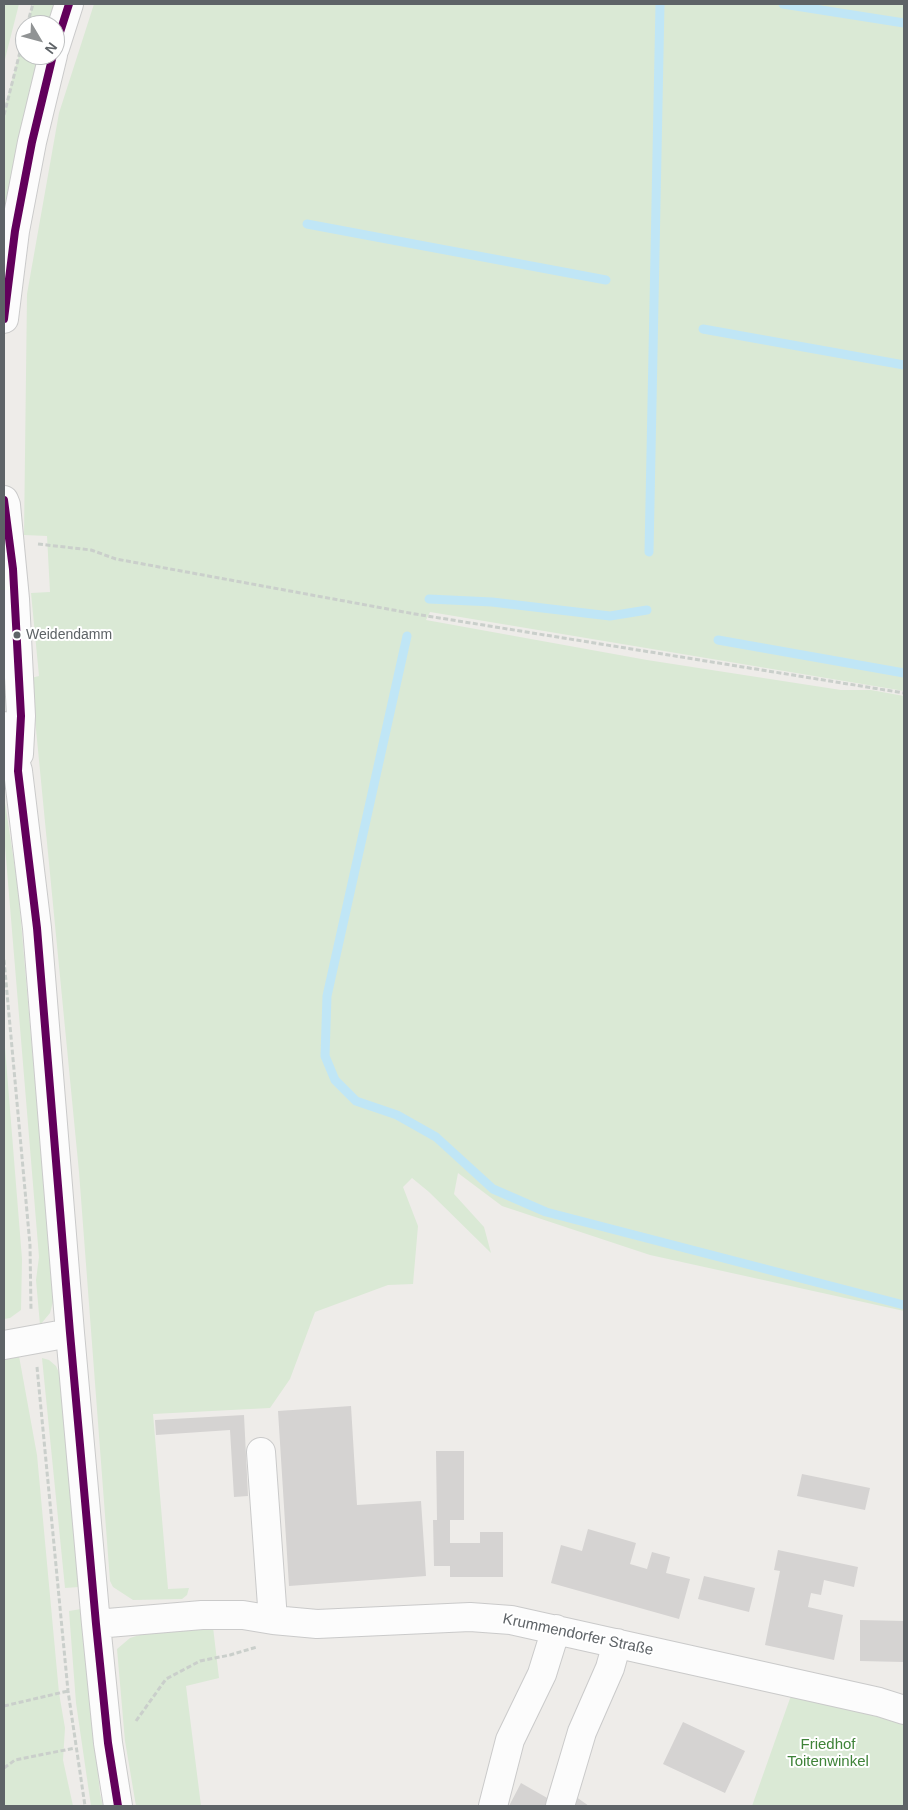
<!DOCTYPE html>
<html>
<head>
<meta charset="utf-8">
<style>
	body { margin:0 }
	#map { position:relative; width:908px; height:1810px; overflow:hidden; background:#eeece9; font-family:Arial,sans-serif }
	canvas { display:block }
	.frame { position:absolute; inset:0; border:5px solid #5e6367; pointer-events:none }
	.north { position:absolute; left:15px; top:15px; width:50px; height:50px; box-sizing:border-box; background:#fff; border:1px solid #bfc1c2; border-radius:50%; rotate:127deg; font-size:14px; font-weight:700; line-height:20px; text-align:center; color:#5e6367 }
	.north::after { content:''; display:block; margin:auto; width:18px; height:22px; background:#909394; clip-path:polygon(50% 0,100% 100%,50% 72%,0 100%) }
</style>
</head>
<body>
<div id="map">
<canvas width="908" height="1810"></canvas>
<div class="frame"></div>
<div class="north">N</div>
</div>
<script>
const context = document.querySelector('canvas').getContext('2d');
context.lineJoin = 'round';
function paint(path, color) {
  context.fillStyle = color;
  context.fill(path, 'evenodd');
}
function poly(rows) {
  const path = new Path2D();
  for (const r of rows) {
    path.moveTo(r[0], r[1]);
    for (let i = 2; i < r.length; i += 2) path.lineTo(r[i], r[i + 1]);
  }
  return path;
}
function trace(path, color, width, dash) {
  context.strokeStyle = color;
  context.lineWidth = width;
  context.lineCap = dash ? 'butt' : 'round';
  context.setLineDash(dash || []);
  context.stroke(path);
}
function drawText(font, color, halo, rows, align = 'center') {
  context.font = font + ' Arial,sans-serif';
  context.lineWidth = 4;
  context.setLineDash([]);
  context.textBaseline = 'middle';
  context.strokeStyle = halo;
  context.fillStyle = color;
  for (const [text, x, y, turn = 0] of rows) {
    context.save();
    context.translate(x, y);
    context.rotate((+turn || 0) * Math.PI / 180);
    context.textAlign = isNaN(turn) ? turn : align;
    if (halo) context.strokeText(text, 0, 0);
    context.fillText(text, 0, 0);
    context.restore();
  }
}
const green = poly([
	[4,4,19,4,4,63],
	[33,4,69,4,55,25,27,25],
	[94,4,904,4,904,691,430,612,426,620,647,660,841,690,871,690,904,696,904,1311,650,1255,502,1206,458,1173,454,1194,484,1227,491,1253,429,1192,412,1178,403,1187,418,1226,413,1284,388,1285,315,1312,290,1379,270,1408,153,1414,168,1589,189,1588,187,1595,182,1599,133,1600,113,1587,110,1581,79,1172,31,678,39,676,31,593,50,592,47,536,24,535,27,294,59,113],
	[25,32,25,55,53,55,4,319,4,100,6,103],
	[4,796,18,888,54,1298,50,1313,40,1325,36,1280,39,1257,4,834],
	[4,1035,22,1259,21,1310,10,1318,4,1319],
	[19,1356,37,1455,59,1693,65,1728,63,1760,73,1806,4,1806,4,1360],
	[42,1358,49,1360,56,1366,60,1375,79,1587,65,1588],
	[81,1609,100,1793,103,1806,91,1806,76,1703,69,1611],
	[213,1627,219,1678,186,1686,201,1806,136,1806,125,1741,117,1649,130,1638,149,1632],
	[793,1690,904,1719,904,1806,752,1806]
]);
const stream = poly([
	[783,4,904,23],
	[307,224,606,280],
	[703,329,904,365],
	[649,552,660,4],
	[429,599,492,602,610,616,647,610],
	[407,636,327,996,325,1056,335,1080,356,1101,397,1115,436,1137,493,1189,546,1212,904,1305],
	[718,640,904,673]
]);
const building = poly([
	[351,1406,357,1505,421,1501,426,1576,289,1586,278,1411],
	[244,1415,248,1496,234,1497,230,1430,156,1435,155,1420],
	[436,1451,464,1451,464,1520,450,1520,450,1543,480,1543,480,1532,503,1532,503,1577,450,1577,450,1566,434,1566,433,1520,437,1520],
	[802,1474,870,1488,865,1510,797,1496],
	[588,1529,636,1543,630,1564,647,1569,652,1552,670,1557,666,1573,690,1579,679,1619,551,1583,561,1545,582,1551],
	[778,1550,858,1567,854,1587,824,1580,821,1595,811,1593,808,1607,843,1615,834,1660,765,1645,780,1571,774,1570],
	[704,1576,755,1588,749,1612,698,1599],
	[860,1620,904,1621,904,1662,860,1661],
	[683,1722,745,1751,725,1793,663,1764],
	[521,1783,549,1799,545,1806,509,1806],
	[572,1794,589,1806,563,1806]
]);
const path = poly([
	[27,25,33,4],
	[4,115,25,32],
	[38,544,91,550,116,559,415,614,904,693],
	[4,960,30,1245,31,1311],
	[37,1367,68,1691,85,1806],
	[4,1706,68,1691],
	[136,1721,166,1679,200,1661,230,1655,257,1647],
	[4,1768,15,1760,75,1748]
]);
const minor = poly([
	[55,48,69,4],
	[4,319,15,231,32,142,53,55],
	[4,500,6,505,15,599,21,716,19,754],
	[4,726,18,771,37,928,70,1333,96,1624,108,1743,118,1806],
	[4,1345,70,1333],
	[261,1452,273,1620],
	[96,1624,202,1615,243,1615,273,1620,317,1624,470,1617,511,1620,879,1702,904,1710],
	[493,1806,510,1740,542,1674,556,1629],
	[560,1806,582,1732,610,1668,617,1643]
]);
const bus1 = poly([
	[55,48,69,4],
	[4,319,15,231,32,142,53,55],
	[4,500,13,569,21,716,18,771,37,928,70,1333,96,1624,108,1743,118,1806]
]);
const markers = [
	[17,635,4.5,"#5e6367"]
];
const busNames = [
	["Weidendamm",26,635]
];
const streetNames = [
	["Krummendorfer Straße",578,1635,12]
];
const parkNames = [
	["Friedhof",828,1745],
	["Toitenwinkel",828,1762]
];
paint(green, '#dae9d5');
trace(stream, '#c0e6f6', 9);
paint(building, '#d5d3d2');
trace(minor, '#cacaca', 30);
trace(path, '#cacfcb', 3, [5, 2.5]);
trace(minor, '#fcfcfc', 28);
trace(bus1, '#62005b', 8);
for (const [x, y, r, color] of markers) {
  const dot = new Path2D();
  dot.arc(x, y, r, 0, 2 * Math.PI);
  context.fillStyle = color;
  context.fill(dot);
  trace(dot, '#fff', 2);
}
drawText('14px', '#5e6367', '#fff', busNames, 'left');
drawText('15px', '#5e6367', '#fff', streetNames);
drawText('15px', '#3f8339', '#fff', parkNames);
</script>
</body>
</html>
